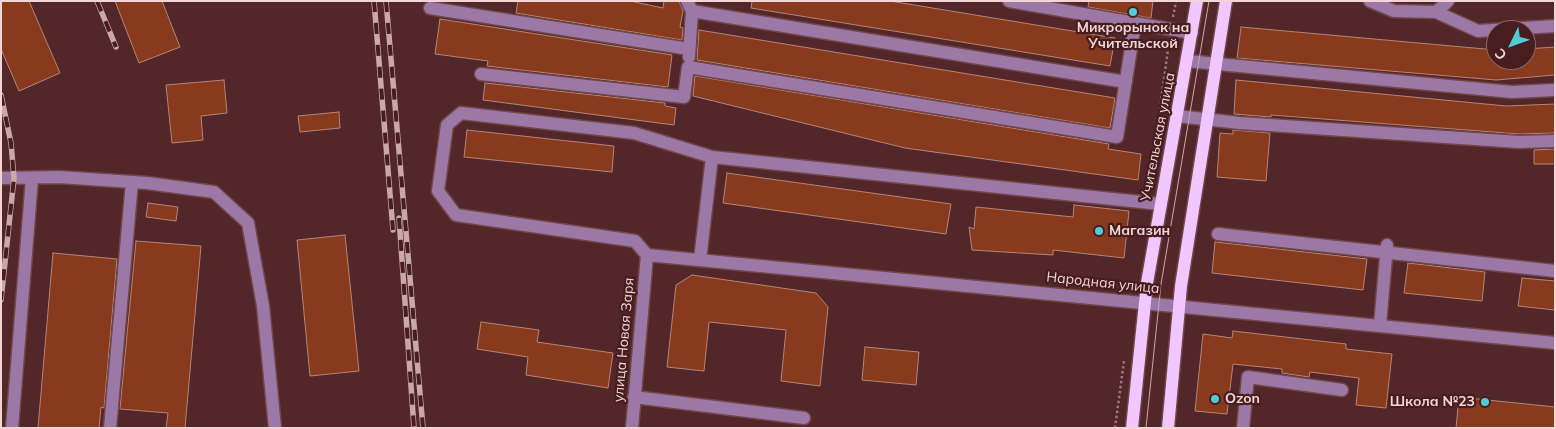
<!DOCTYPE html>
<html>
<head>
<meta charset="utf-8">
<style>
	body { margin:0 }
	#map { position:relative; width:1556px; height:429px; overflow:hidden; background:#532729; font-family:Mulish,sans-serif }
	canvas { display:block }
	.frame { position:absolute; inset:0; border:2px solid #f2d5d4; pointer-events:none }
	.north { position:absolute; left:1486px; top:20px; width:50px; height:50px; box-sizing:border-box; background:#471d1f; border:1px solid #8b6767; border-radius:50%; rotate:228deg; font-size:14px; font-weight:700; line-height:20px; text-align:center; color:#f2d5d4 }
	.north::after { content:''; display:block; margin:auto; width:18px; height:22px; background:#51ccd1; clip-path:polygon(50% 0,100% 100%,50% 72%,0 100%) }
</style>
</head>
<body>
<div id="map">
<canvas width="1556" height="429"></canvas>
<div class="frame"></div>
<div class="north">С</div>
</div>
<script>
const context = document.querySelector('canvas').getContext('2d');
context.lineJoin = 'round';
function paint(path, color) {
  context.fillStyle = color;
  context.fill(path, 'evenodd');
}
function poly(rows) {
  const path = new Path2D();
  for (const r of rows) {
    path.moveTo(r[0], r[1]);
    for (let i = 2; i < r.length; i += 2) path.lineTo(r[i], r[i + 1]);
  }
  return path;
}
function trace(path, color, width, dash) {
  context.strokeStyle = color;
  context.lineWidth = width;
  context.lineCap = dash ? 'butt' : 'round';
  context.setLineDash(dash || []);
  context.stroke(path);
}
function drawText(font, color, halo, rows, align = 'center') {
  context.font = font + ' Mulish,sans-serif';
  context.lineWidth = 4.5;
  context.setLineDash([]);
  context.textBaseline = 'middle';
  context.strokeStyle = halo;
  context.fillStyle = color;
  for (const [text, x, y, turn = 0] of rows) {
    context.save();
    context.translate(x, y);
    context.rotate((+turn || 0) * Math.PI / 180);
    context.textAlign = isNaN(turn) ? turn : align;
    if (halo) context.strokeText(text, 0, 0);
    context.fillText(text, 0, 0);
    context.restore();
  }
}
const building = poly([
	[1,1,29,1,60,73,19,91,1,49,1,1],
	[115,1,162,1,180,47,139,63,115,1],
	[518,1,630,1,663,8,664,1,679,1,683,11,680,27,683,28,682,40,516,13,518,1],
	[752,1,890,1,1115,38,1110,66,751,8,752,1],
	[1089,1,1153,1,1151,18,1088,7,1089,1],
	[440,19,672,55,668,87,487,66,488,61,435,54,440,19],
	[1241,27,1496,50,1496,60,1526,60,1526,49,1555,47,1555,75,1496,80,1237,58,1241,27],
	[699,30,1115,98,1110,128,697,60,699,30],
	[695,76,1109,144,1108,149,1141,154,1138,180,905,148,693,96,695,76],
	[224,80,227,113,201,116,203,140,172,143,166,85,224,80],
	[1236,80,1506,106,1555,104,1555,133,1519,134,1271,115,1271,117,1234,114,1236,80],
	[485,83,665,103,665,106,676,108,674,125,483,100,485,83],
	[339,112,340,128,300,132,298,116,339,112],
	[467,130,614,146,612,172,464,157,467,130],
	[1233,130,1270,133,1266,181,1217,177,1220,133,1233,134,1233,130],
	[1555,149,1555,164,1534,164,1534,150,1555,149],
	[727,173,951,204,946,234,723,203,727,173],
	[148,203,178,207,176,221,146,217,148,203],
	[1074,205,1129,211,1124,258,1053,250,1053,255,972,250,969,227,974,229,976,207,1073,217,1074,205],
	[345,235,359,371,310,376,297,240,345,235],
	[136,241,201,246,185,428,166,428,168,413,120,409,136,241],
	[1215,242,1367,259,1363,290,1212,273,1215,242],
	[53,253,117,259,104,408,101,407,99,428,38,428,53,253],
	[1408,263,1485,272,1482,301,1404,293,1408,263],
	[692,275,816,293,828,307,820,386,781,381,786,330,709,322,704,371,667,367,676,285,692,275],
	[1522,278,1555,281,1555,310,1518,306,1522,278],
	[481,322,539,330,537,342,613,353,608,388,526,375,528,357,477,349,481,322],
	[1233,331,1346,344,1346,349,1392,354,1386,408,1356,405,1359,378,1310,372,1309,377,1282,373,1282,369,1233,364,1227,414,1195,411,1203,334,1232,338,1233,331],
	[865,347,919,352,916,385,862,380,865,347],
	[1459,397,1555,407,1555,428,1456,428,1459,397]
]);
const path = poly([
	[1173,17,1176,1],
	[1152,168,1169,42],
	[1115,428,1124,361]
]);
const minor = poly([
	[687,1,692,11,689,57],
	[1009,1,1192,33],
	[1370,1,1394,11,1436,12,1448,1],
	[430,8,689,49],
	[692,11,1126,82],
	[1436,12,1478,31,1555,26],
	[1187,61,1512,92,1555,90],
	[481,74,684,97,688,67,1117,137,1135,23],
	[1177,116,1240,123,1519,142,1555,141],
	[1,178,59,177,147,183,214,192,248,223,263,306,275,428],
	[1218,234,1555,271],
	[647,255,1555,343],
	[647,255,635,241,456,215,438,191,447,125,461,113,634,133,712,157],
	[700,260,712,157,1160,204],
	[1380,325,1387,245],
	[634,397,804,418],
	[12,428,32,178],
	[110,428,132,182],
	[632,428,647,255],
	[1243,428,1248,377,1342,390]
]);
const major = poly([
	[1132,428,1147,283,1197,1],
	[1168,428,1181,286,1226,1]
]);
const tram = poly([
	[1146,428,1161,284,1209,1]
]);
const rail = poly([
	[97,1,116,47],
	[374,1,393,230],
	[386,1,423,428],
	[1,95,11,143,14,178,1,300],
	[399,218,414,428]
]);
const markers = [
	[1133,12,5,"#51ccd1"],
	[1099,231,5,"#51ccd1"],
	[1215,399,5,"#51ccd1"],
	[1485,402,5,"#51ccd1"]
];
const poiNames = [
	["Микрорынок на",1133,28,"center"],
	["Учительской",1133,44,"center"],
	["Магазин",1109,231],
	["Ozon",1225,399],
	["Школа №23",1475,402,"right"]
];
const streetNames = [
	["Учительская улица",1158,137,-79],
	["Народная улица",1103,283,6],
	["улица Новая Заря",624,340,-85]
];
paint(building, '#883a1f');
trace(building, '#b68575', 1);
trace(minor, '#704648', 15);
trace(major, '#704648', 15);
trace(path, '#9d7879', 2.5, [2.5, 2.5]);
trace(minor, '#9c78a6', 12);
trace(major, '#f2c6ff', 12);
trace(tram, '#c9a8a8', 1);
trace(rail, '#c9a8a8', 5.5);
trace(rail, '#471d1f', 4, [11]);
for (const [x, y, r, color] of markers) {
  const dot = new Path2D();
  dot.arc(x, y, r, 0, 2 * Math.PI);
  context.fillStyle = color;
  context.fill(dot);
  trace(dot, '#471d1f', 2);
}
drawText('bold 14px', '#f2d5d4', '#471d1f', poiNames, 'left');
drawText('14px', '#f2d5d4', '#471d1f', streetNames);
</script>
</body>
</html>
